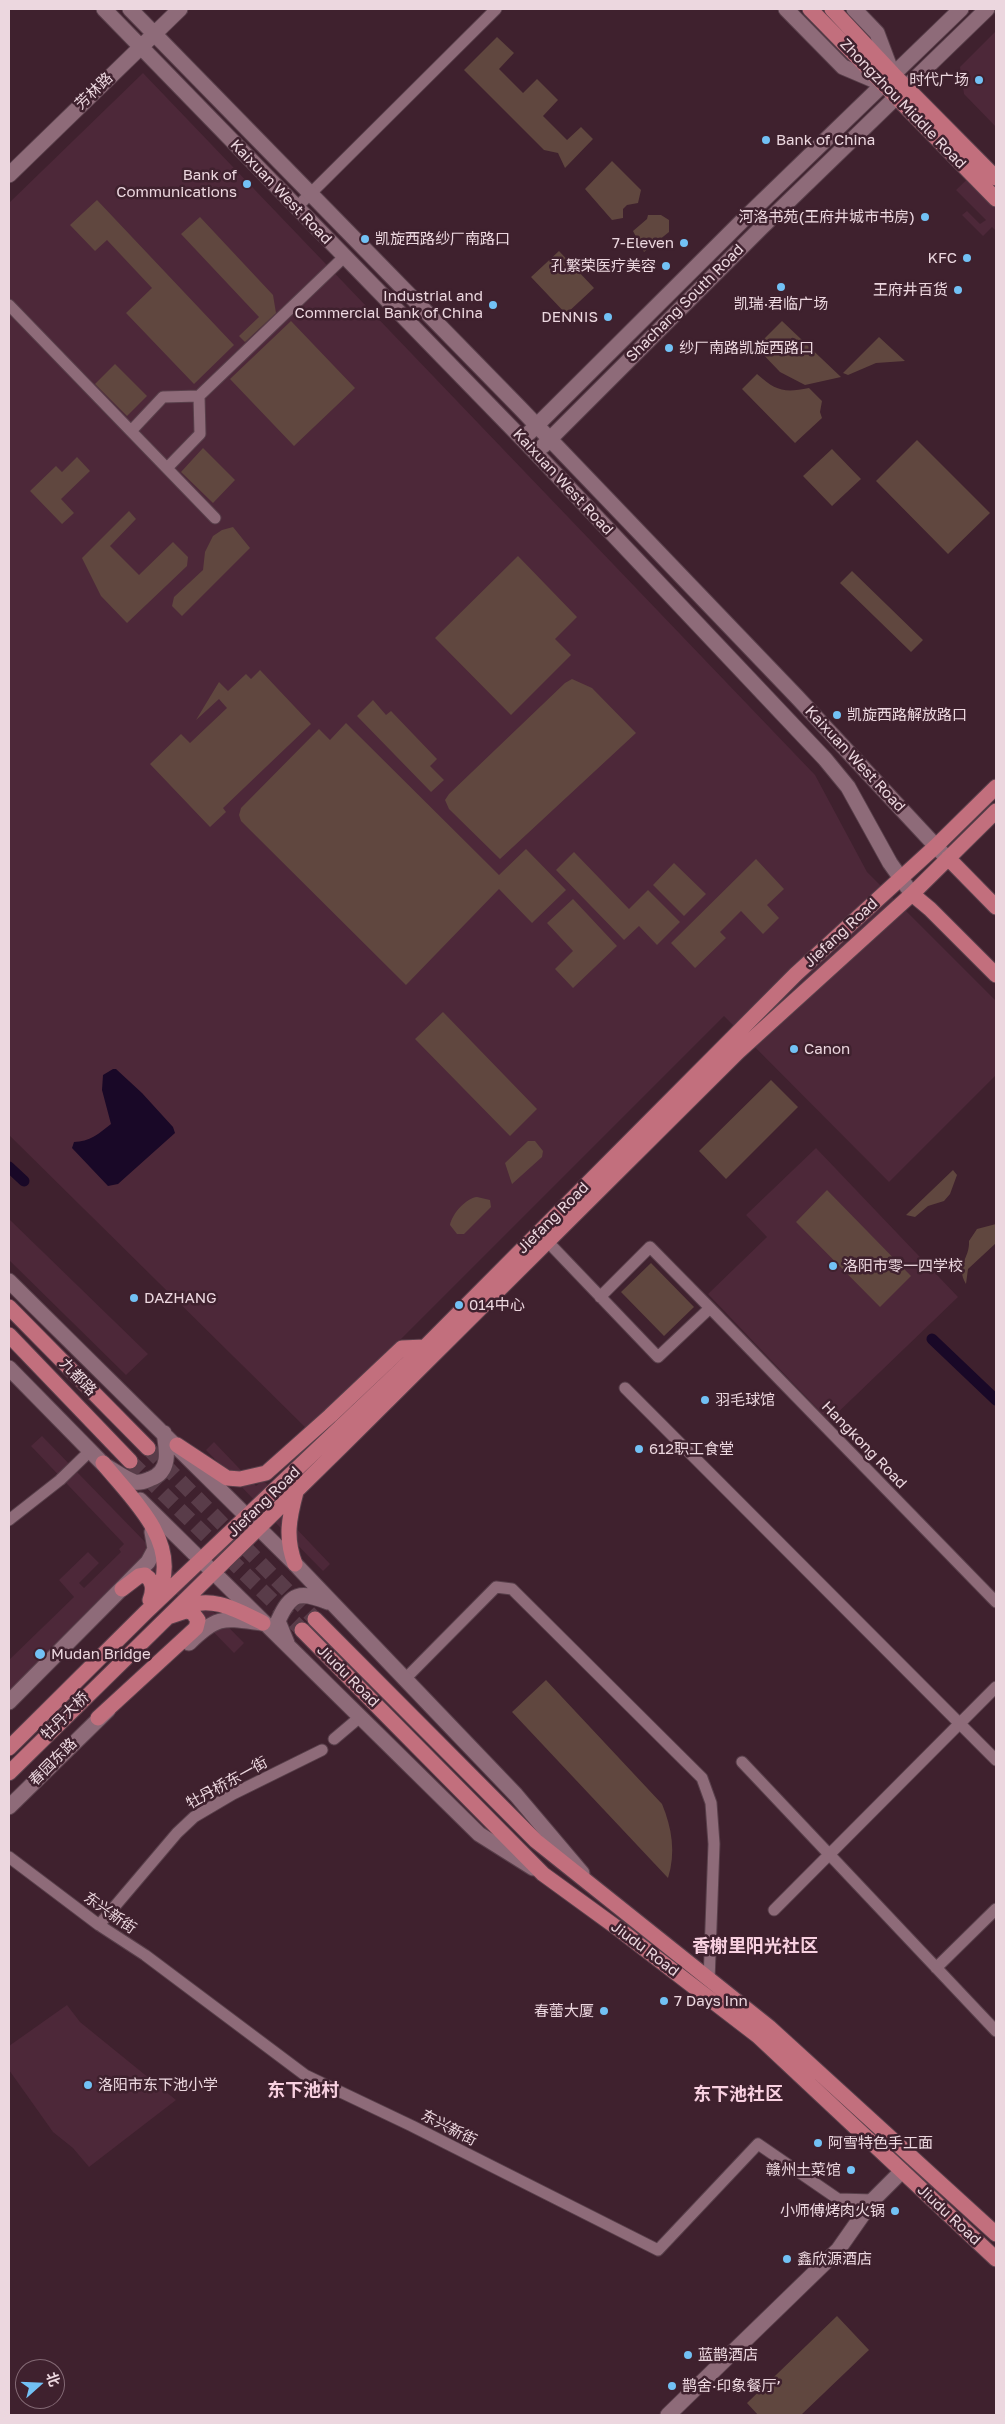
<!DOCTYPE html>
<meta charset="utf-8">
<style>
body{margin:0}
#map{position:relative;width:1005px;height:2424px;overflow:hidden;background:#3f212e;font-family:"Golos Text","Noto Sans SC",sans-serif}
canvas{display:block}
.frame{position:absolute;inset:0;border:10px solid #ecd7df;pointer-events:none}
.north{position:absolute;left:15px;top:2359px;width:50px;height:50px;box-sizing:border-box;background:#3f212e;border:1px solid #846a75;border-radius:50%;rotate:70deg;font-size:14px;font-weight:700;line-height:20px;text-align:center;color:#ecd7df}
.north::after{content:'';display:block;margin:auto;width:18px;height:22px;background:#72c1f5;clip-path:polygon(50% 0,100% 100%,50% 72%,0 100%)}
</style>
<div id="map">
<canvas width="1005" height="2424"></canvas>
<div class="frame"></div>
<div class="north">北</div>
</div>
<script>
const context = document.querySelector('canvas').getContext('2d');
context.lineJoin = 'round';
function fill(path, color) { context.fillStyle = color; context.fill(path, 'evenodd'); }
function stroke(path, color, width, dash) { context.strokeStyle = color; context.lineWidth = width; context.lineCap = dash ? 'butt' : 'round'; context.setLineDash(dash || []); context.stroke(path); }
function write(font, color, halo, rows, align = 'center') {
  context.font = font + ' "Golos Text","Noto Sans SC",sans-serif'; context.lineWidth = 5; context.setLineDash([]); context.textBaseline = 'middle'; context.strokeStyle = halo; context.fillStyle = color; for (const [text, x, y, turn = 0] of rows) {
    context.save(); context.translate(x, y); context.rotate((+turn || 0) * Math.PI / 180); context.textAlign = isNaN(turn) ? turn : align; if (halo) context.strokeText(text, 0, 0); context.fillText(text, 0, 0); context.restore();
  }
}
fill(new Path2D(`
 M996 31V127L964 94 960 67Z
 M143 73 815 775 867 872 996 1001V1075L889 1182 724 1016 309 1431 9 1135V203Z
 M986 161 996 171V231L992 227 983 236 962 215 967 211 980 224 986 220 956 190Z
 M816 1148 958 1297 829 1421 708 1294 767 1237 746 1215Z
 M9 1219 148 1354 126 1375 9 1260Z
 M42 1436 183 1581 261 1507 206 1450 214 1442 256 1486 263 1480 278 1496 272 1503 330 1564 323 1571 269 1516 192 1590 244 1643 234 1653 154 1571 147 1578 146 1577 9 1708V1660L74 1597 59 1580 88 1552 99 1563 79 1583 84 1588 121 1552 119 1549 124 1544 31 1446Z
 M67 2005 80 2022 176 2100 89 2167 73 2148 53 2132 9 2070V2046Z`), '#4d2839');
fill(new Path2D(`
 M497 37 514 53 499 69 523 93 537 79 558 100 543 116 567 140 581 127 593 139 565 168 558 153 544 150 464 70Z
 M612 161 641 190 638 203 627 205 623 209V218L612 220 585 189Z
 M97 200 234 345 194 384 126 313 152 288 107 240 95 251 70 225Z
 M648 215H661L669 220V232L644 252 633 231 647 219Z
 M200 217 273 295 276 313 245 342 239 336 259 317 181 234Z
 M559 251 594 288 566 314 531 277Z
 M291 321 355 388 294 446 230 379Z
 M782 321 841 377 805 385 780 372 756 347Z
 M879 337 905 361 876 363 848 375 843 373Z
 M115 364 147 396 127 416 95 384Z
 M757 374C776 391 784 393 809 388L822 401 820 412 822 418 795 443 742 389Z
 M917 440 990 513 948 554 876 481Z
 M203 448 235 480 213 503 181 472Z
 M832 449 861 479 832 506 803 476Z
 M77 457 90 471 61 499 74 513 62 524 30 491 56 466 62 472Z
 M129 511 136 519 110 546 139 575 173 542 188 557 187 566 127 623 101 596 82 558Z
 M233 527 250 548 182 616 172 606 174 597 203 570 205 552 213 536 222 530Z
 M518 556 577 617 555 639 571 655 511 715 435 638Z
 M852 571 923 640 911 652 840 583Z
 M260 670 311 724 223 808 226 812 210 827 150 764 181 734 190 743 227 708 219 699 196 720 219 682 228 691 246 674 251 679Z
 M572 679 592 688 636 733 500 859 449 809 445 800 449 794 565 683Z
 M373 700 386 715 391 711 437 759 430 766 444 780 431 792 357 716Z
 M346 723 499 875 526 849 566 890 532 923 499 889 406 985 241 821 239 815 241 808 319 729 330 740Z
 M574 852 629 909 648 890 680 922 657 945 639 926 624 940 556 870Z
 M756 859 784 889 767 905 779 918 763 934 741 911 720 932 726 938 695 968 671 943Z
 M674 863 706 894 684 916 653 885Z
 M573 899 617 946 573 988 555 969 573 951 547 923Z
 M443 1012 537 1109 510 1136 415 1039Z
 M771 1080 798 1107 726 1179 699 1151Z
 M528 1141H535L543 1151 542 1157 512 1184 505 1163Z
 M953 1170 957 1175 950 1194 944 1201 928 1206 915 1217 906 1215Z
 M827 1190 911 1276 880 1307 796 1222Z
 M477 1197 490 1200 491 1207 464 1234H457L450 1225C452 1214 466 1198 477 1197Z
 M996 1224V1243L968 1269 966 1284C955 1265 970 1259 969 1241L977 1229Z
 M651 1263 694 1307 664 1336 621 1292Z
 M546 1680 662 1804C672 1828 676 1853 668 1878L512 1712Z
 M837 2316 869 2350 801 2415H758L747 2403Z`), '#60473f');
fill(new Path2D(`
 M113 1069H116L142 1093 173 1127 175 1133 118 1184 108 1186 72 1148 74 1142C89 1142 100 1133 111 1124L102 1090 103 1075Z`), '#190827');
stroke(new Path2D(`
 M9 1167 24 1181
 M932 1339 996 1400`), '#190827', 11);
stroke(new Path2D(`
 M148 1448 315 1619
 M130 1461 302 1630`), '#593c49', 15, [15, 8]);
const street = new Path2D(`
 M296 208 496 9
 M9 305 215 518
 M131 431 163 397 199 396 344 257
 M167 468 200 434 199 396
 M548 1242 658 1357 710 1308 650 1247 600 1297
 M710 1308 996 1602
 M625 1388 996 1760
 M9 1520 60 1480 90 1451
 M404 1680 496 1587 512 1589 702 1778 711 1803 714 1844 709 1981
 M334 1739 360 1717
 M742 1762 996 2031
 M9 1857 99 1925 145 1955 305 2075 412 2126 658 2250 758 2144 838 2199 873 2200
 M774 1910 996 1687
 M99 1925 177 1833 194 1817 233 1794 322 1750
 M936 1968 996 1909`);
const secondary = new Path2D(`
 M104 9 536 453 825 759 848 787 890 863 912 894
 M130 9 520 408 797 697 945 856
 M786 9 843 67 883 84
 M854 9 877 33 892 73
 M9 175 180 9
 M529 433 748 215 961 9
 M543 446 761 228 987 9
 M9 1281 295 1564 516 1795 582 1873
 M9 1368 111 1472
 M108 1467C116 1472 126 1479 135 1482 141 1483 145 1481 150 1479 171 1472 167 1450 164 1433
 M140 1500 479 1834 533 1868
 M189 1643C218 1615 223 1618 262 1623
 M287 1643 278 1621C291 1592 300 1591 328 1602
 M9 1702 148 1562 155 1549 152 1532
 M9 1807 108 1710
 M668 2415 838 2250 873 2200 902 2171`);
const primary = new Path2D(`
 M810 9 996 199
 M832 9 893 74 996 178
 M948 858 996 907
 M912 894 930 909 996 975
 M9 1307 148 1448
 M9 1335 130 1461
 M177 1445 227 1478 240 1479 266 1473 330 1416 402 1348 425 1347
 M103 1463C129 1496 175 1536 162 1583 160 1588 156 1594 153 1600
 M295 1564C285 1538 289 1518 296 1492
 M122 1589 139 1576 145 1575C154 1581 154 1590 150 1600
 M179 1610C208 1593 236 1609 263 1623
 M315 1619 536 1841 769 2027 996 2234
 M302 1630 543 1874 620 1930 758 2036 996 2259
 M98 1718 196 1628 198 1620 192 1612 186 1611 168 1617
 M9 1748 146 1612 425 1347 796 974 936 846 996 787
 M9 1773 343 1445 738 1052 912 894 996 811`);
stroke(street, '#583f4a', 13);
stroke(secondary, '#583f4a', 17);
stroke(primary, '#583f4a', 17);
stroke(street, '#8e6b79', 11);
stroke(secondary, '#8e6b79', 15);
stroke(primary, '#c26f7d', 15);
for (const [x, y, r, color] of [
 [979,80,5,"#72c1f5"],
 [766,140,5,"#72c1f5"],
 [247,184,5,"#72c1f5"],
 [925,217,5,"#72c1f5"],
 [365,239,5,"#72c1f5"],
 [684,243,5,"#72c1f5"],
 [967,258,5,"#72c1f5"],
 [666,266,5,"#72c1f5"],
 [781,287,5,"#72c1f5"],
 [958,290,5,"#72c1f5"],
 [493,305,5,"#72c1f5"],
 [608,317,5,"#72c1f5"],
 [669,348,5,"#72c1f5"],
 [837,715,5,"#72c1f5"],
 [794,1049,5,"#72c1f5"],
 [833,1266,5,"#72c1f5"],
 [134,1298,5,"#72c1f5"],
 [459,1305,5,"#72c1f5"],
 [705,1400,5,"#72c1f5"],
 [639,1449,5,"#72c1f5"],
 [40,1654,6,"#72c1f5"],
 [664,2001,5,"#72c1f5"],
 [604,2011,5,"#72c1f5"],
 [88,2085,5,"#72c1f5"],
 [818,2143,5,"#72c1f5"],
 [851,2170,5,"#72c1f5"],
 [895,2211,5,"#72c1f5"],
 [787,2259,5,"#72c1f5"],
 [688,2355,5,"#72c1f5"],
 [672,2386,5,"#72c1f5"]
]) { const dot = new Path2D(); dot.arc(x, y, r, 0, 2 * Math.PI); context.fillStyle = color; context.fill(dot); stroke(dot, '#3f212e', 2); }
write('15px', '#ecd7df', '#3f212e', [
 ["时代广场",969,80,"right"],
 ["Bank of China",776,140],
 ["Bank of",237,175,"right"],
 ["Communications",237,192,"right"],
 ["河洛书苑(王府井城市书房)",915,217,"right"],
 ["凯旋西路纱厂南路口",375,239],
 ["7-Eleven",674,243,"right"],
 ["KFC",957,258,"right"],
 ["孔繁荣医疗美容",656,266,"right"],
 ["王府井百货",948,290,"right"],
 ["Industrial and",483,296,"right"],
 ["Commercial Bank of China",483,313,"right"],
 ["凯瑞·君临广场",781,304,"center"],
 ["DENNIS",598,317,"right"],
 ["纱厂南路凯旋西路口",679,348],
 ["凯旋西路解放路口",847,715],
 ["Canon",804,1049],
 ["洛阳市零一四学校",843,1266],
 ["DAZHANG",144,1298],
 ["014中心",469,1305],
 ["羽毛球馆",715,1400],
 ["612职工食堂",649,1449],
 ["Mudan Bridge",51,1654],
 ["7 Days Inn",674,2001],
 ["春蕾大厦",594,2011,"right"],
 ["洛阳市东下池小学",98,2085],
 ["阿雪特色手工面",828,2143],
 ["赣州土菜馆",841,2170,"right"],
 ["小师傅烤肉火锅",885,2211,"right"],
 ["鑫欣源酒店",797,2259],
 ["蓝鹊酒店",698,2355],
 ["鹊舍·印象餐厅’",682,2386]
], 'left');
write('15px', '#ecd7df', '#3f212e', [
 ["芳林路",94,91,-44],
 ["Zhongzhou Middle Road",903,104,46],
 ["Kaixuan West Road",281,192,46],
 ["Shachang South Road",685,303,-45],
 ["Kaixuan West Road",563,482,47],
 ["Kaixuan West Road",855,759,47],
 ["Jiefang Road",841,933,-43],
 ["Jiefang Road",553,1218,-45],
 ["九都路",78,1377,46],
 ["Hangkong Road",864,1445,46],
 ["Jiefang Road",264,1502,-44],
 ["Jiudu Road",348,1676,45],
 ["牡丹大桥",65,1716,-45],
 ["春园东路",53,1762,-45],
 ["牡丹桥东一街",227,1783,-29],
 ["东兴新街",110,1913,35],
 ["Jiudu Road",645,1949,37],
 ["东兴新街",449,2128,27],
 ["Jiudu Road",949,2215,43]
]);
write('bold 18px', '#f8d0e0', '#3f212e', [
 ["香榭里阳光社区",755,1946],
 ["东下池村",303,2090],
 ["东下池社区",738,2094]
]);
</script>
